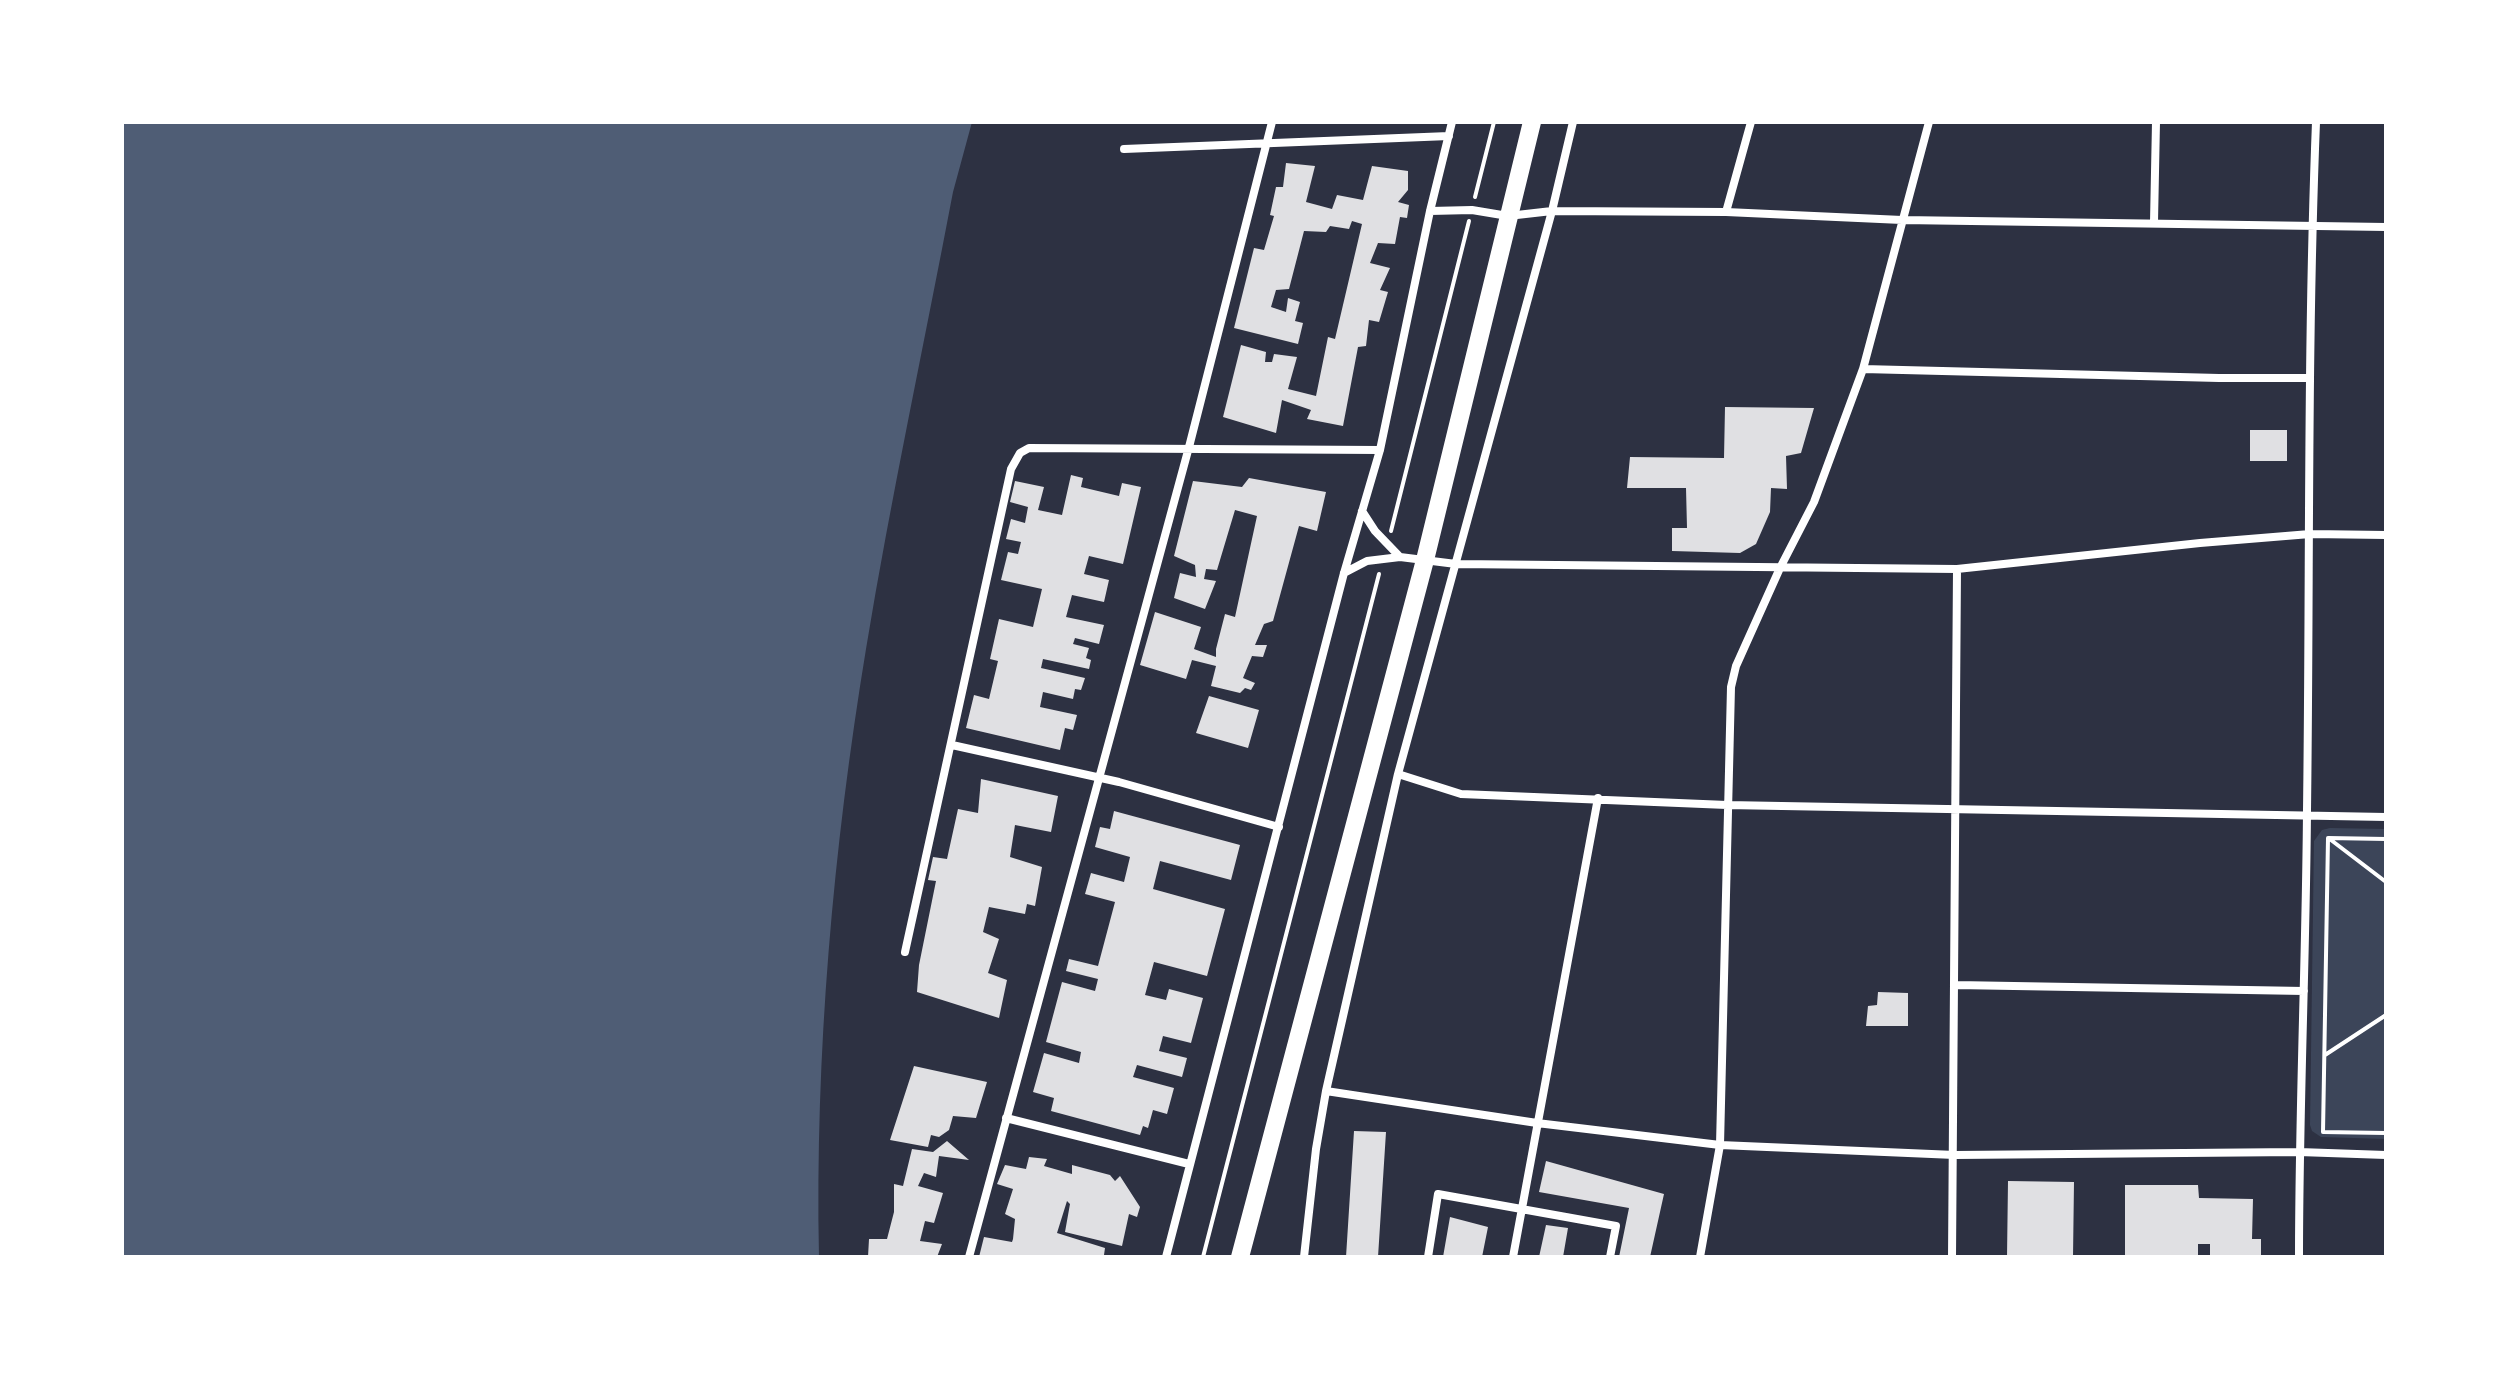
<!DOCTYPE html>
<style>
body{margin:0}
#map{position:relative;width:2508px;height:1379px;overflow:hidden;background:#2d3142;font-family:"Archivo Narrow",sans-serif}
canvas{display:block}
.frame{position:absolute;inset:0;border:124px solid #fff;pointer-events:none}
</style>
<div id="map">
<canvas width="2508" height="1379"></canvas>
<div class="frame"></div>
</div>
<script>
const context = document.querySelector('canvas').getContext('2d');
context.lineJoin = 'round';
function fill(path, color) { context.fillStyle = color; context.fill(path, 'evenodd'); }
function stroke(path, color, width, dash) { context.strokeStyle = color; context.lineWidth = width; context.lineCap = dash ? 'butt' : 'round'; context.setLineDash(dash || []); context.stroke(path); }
fill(new Path2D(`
 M2330 828 2386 829V1139L2321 1137 2312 1131 2310 1125 2314 841 2322 830Z`), '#3c4559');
fill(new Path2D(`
 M122 122H972L953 192C924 345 891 497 866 649 833 849 815 1054 819 1257H122Z`), '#4f5d75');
fill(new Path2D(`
 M1286 163 1315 166 1306 202 1332 209 1337 195 1363 200 1372 166 1408 171V190L1398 202 1409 205 1407 218 1400 217 1395 244 1378 243 1370 263 1390 268 1380 290 1388 292 1379 322 1369 320 1366 346 1358 347 1343 426 1307 419 1311 410 1282 400 1276 433 1223 417 1241 345 1266 352 1265 362H1272L1274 354 1297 357 1288 389 1316 396 1328 337 1335 339 1362 224 1352 221 1349 229 1330 226 1326 232 1304 231 1289 289 1276 290 1271 307 1286 312 1288 298 1300 302 1295 321 1303 323 1298 344 1234 328 1254 248 1264 250 1274 216 1270 215 1276 187H1283Z
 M1725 407 1814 408 1801 453 1786 456 1787 489 1771 488 1770 512 1756 544 1740 553 1672 551V528H1687L1686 488H1627L1630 457 1724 458Z
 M2250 430H2287V461H2250Z
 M1071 475 1083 478 1081 487 1119 496 1122 483 1141 487 1123 564 1089 556 1084 574 1109 580 1104 602 1072 595 1066 617 1104 625 1099 644 1075 638 1073 644 1089 648 1086 658 1091 660 1089 669 1043 659 1041 668 1085 678 1081 690 1075 689 1073 699 1043 692 1040 707 1077 715 1073 730 1065 728 1060 750 966 728 974 695 989 699 998 661 990 659 999 619 1033 627 1042 589 1001 580 1008 552 1018 554 1021 542 1006 539 1011 519 1025 523 1028 507 1010 502 1015 481 1044 487 1038 510 1062 515Z
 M1249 478 1326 492 1317 531 1299 526 1273 621 1264 624 1255 645H1267L1263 657 1252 656 1243 678 1255 683 1251 690 1245 688 1240 693 1211 686 1216 666 1192 660 1186 679 1140 665 1155 612 1201 627 1194 649 1216 657V649L1225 614 1235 617 1257 516 1235 510 1217 570 1206 569 1204 579 1216 581 1205 609 1174 598 1180 573 1196 577 1195 565 1174 556 1193 481 1242 487Z
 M1209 696 1259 710 1248 748 1196 733Z
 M981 779 1058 796 1051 832 1015 825 1010 857 1042 867 1035 906 1027 904 1025 914 989 907 983 932 999 939 988 973 1007 980 999 1018 917 992 919 965 936 881 928 880 933 857 947 859 958 809 978 813Z
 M1114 811 1240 845 1231 880 1160 861 1153 889 1225 909 1207 976 1154 962 1145 995 1166 1000 1169 989 1203 998 1191 1043 1163 1036 1159 1051 1187 1058 1182 1077 1137 1065 1133 1077 1174 1088 1167 1114 1153 1110 1148 1128 1143 1126 1140 1135 1051 1111 1054 1098 1033 1092 1044 1053 1079 1063 1081 1052 1046 1042 1062 982 1095 991 1098 979 1066 971 1069 959 1098 966 1115 902 1085 894 1091 873 1124 882 1130 857 1095 847 1100 827 1110 829Z
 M1878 992 1908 993V1026H1866L1868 1006 1877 1005Z
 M914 1066 987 1082 976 1118 953 1116 949 1130 939 1137 931 1135 928 1147 890 1140Z
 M1354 1131 1386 1132 1378 1257H1346Z
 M947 1141 969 1160 939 1156 936 1177 924 1173 918 1186 943 1193 934 1223 925 1221 920 1241 942 1244 937 1257H868L869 1239H887L894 1212V1184L903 1186 912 1149 933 1152Z
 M1029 1157 1047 1159 1044 1166 1072 1174V1165L1110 1175 1115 1181 1120 1176 1140 1207 1137 1217 1129 1214 1122 1246 1065 1232 1070 1204 1067 1201 1057 1233 1105 1248 1104 1255 1109 1257H979L984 1237 1012 1242 1013 1239 1015 1219 1005 1214 1013 1189 997 1184 1005 1165 1026 1169Z
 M1546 1161 1664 1194 1650 1257H1619L1629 1208 1539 1192Z
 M2008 1181 2074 1182 2073 1257H2007Z
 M2125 1185H2198L2199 1198 2253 1199 2252 1239H2261V1257H2210V1244H2198V1257H2125Z
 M1450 1217 1488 1227 1482 1257H1443Z
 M1546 1225 1568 1228 1563 1257H1539Z`), '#e0e0e3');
stroke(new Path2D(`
 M1475 197 1494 122
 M1391 531 1469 221
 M2386 839 2328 838 2323 1132 2386 1133
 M2331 840 2386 882
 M2325 1055 2386 1015
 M1203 1257 1379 574`), '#fff', 4);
stroke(new Path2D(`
 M1124 149 1449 136
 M1430 211 1472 210 1508 216 1552 211 1726 212 1902 220 2386 227
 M1726 212 1751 122
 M2154 222 2156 122
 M1863 369 2219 378H2309
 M1362 511 1375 531 1400 557 1456 564 1957 569 2200 543 2310 534 2386 535
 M1344 573 1367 561 1400 557
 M952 745 1119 782 1279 827
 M1398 774 1461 794 1727 805 2386 817
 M905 952 1011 469 1020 453 1029 448 1380 450
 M1956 985 2304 991
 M1326 1091 1537 1123 1720 1145 1955 1155 2299 1152 2386 1155
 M1006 1118 1189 1164
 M969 1257 1189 447 1272 122
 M1166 1257 1344 573 1380 450 1430 211 1452 122
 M1304 1257 1316 1149 1326 1091 1398 774 1552 211 1573 122
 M1428 1257 1438 1194 1616 1226 1610 1257
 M1513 1257 1598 798
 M1700 1257 1720 1145 1731 687 1736 666 1780 568 1814 502 1863 369 1929 122
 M1952 1257 1957 569
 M2299 1257C2299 1108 2306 959 2307 810 2310 581 2307 351 2316 122`), '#fff', 8);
stroke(new Path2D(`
 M1240 1257 1425 560 1532 122`), '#fff', 18);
</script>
